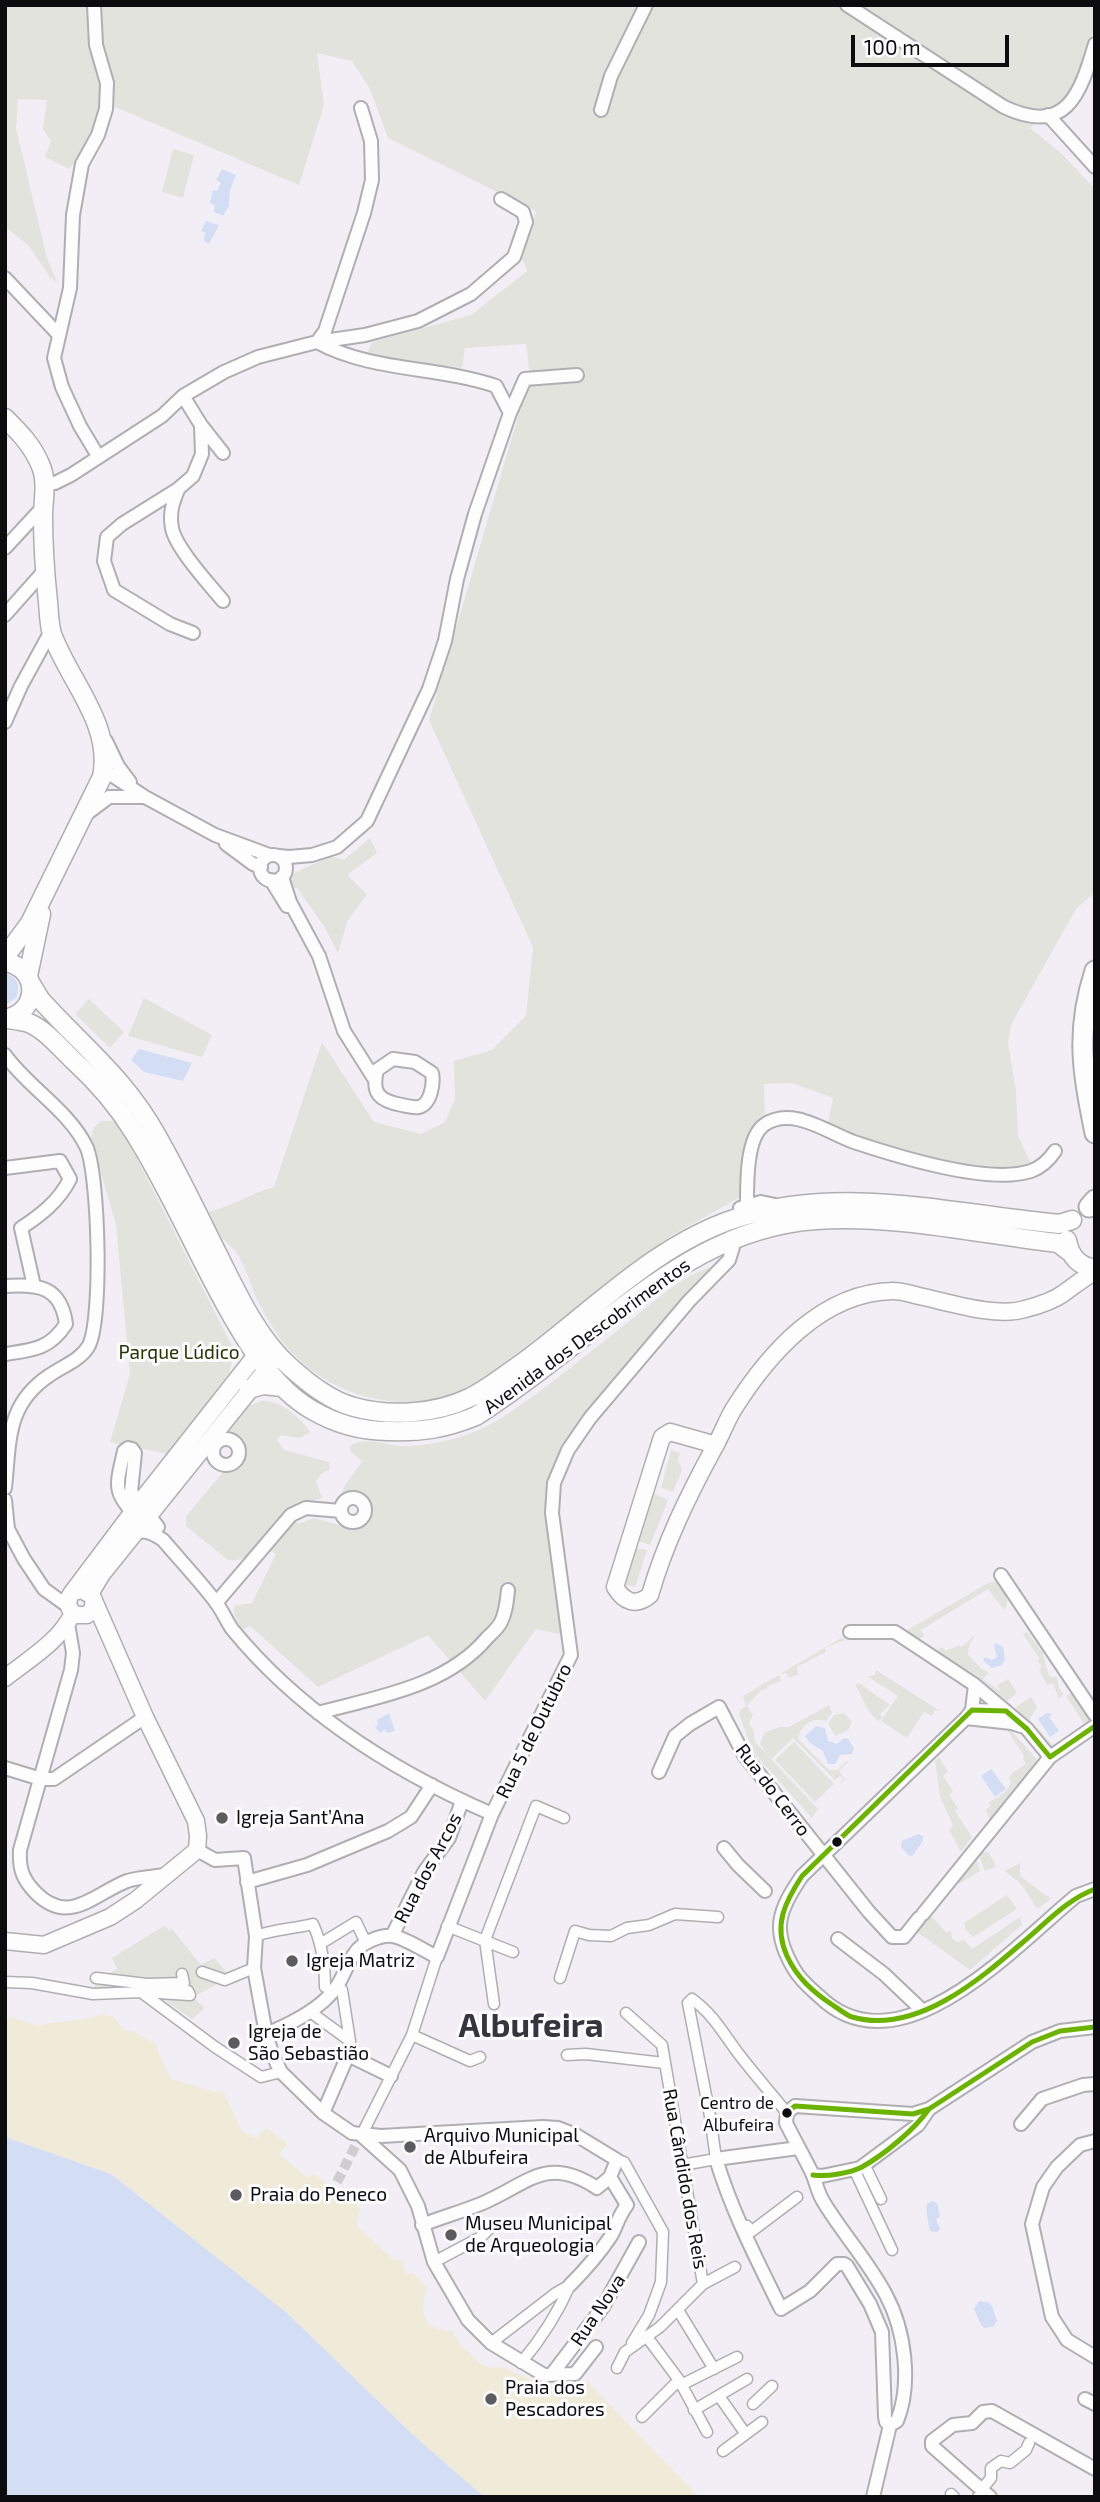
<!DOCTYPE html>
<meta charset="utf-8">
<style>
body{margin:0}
#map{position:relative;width:1100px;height:2502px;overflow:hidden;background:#f1eff5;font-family:"Exo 2",sans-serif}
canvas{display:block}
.frame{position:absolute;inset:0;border:7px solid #0c0b0e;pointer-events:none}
.scale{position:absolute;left:851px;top:35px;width:158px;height:32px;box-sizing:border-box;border:4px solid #0c0b0e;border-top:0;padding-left:9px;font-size:21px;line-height:24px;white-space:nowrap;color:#0c0b0e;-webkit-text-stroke:5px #fcfcfe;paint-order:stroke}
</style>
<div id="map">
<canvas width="1100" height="2502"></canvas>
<div class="frame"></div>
<div class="scale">100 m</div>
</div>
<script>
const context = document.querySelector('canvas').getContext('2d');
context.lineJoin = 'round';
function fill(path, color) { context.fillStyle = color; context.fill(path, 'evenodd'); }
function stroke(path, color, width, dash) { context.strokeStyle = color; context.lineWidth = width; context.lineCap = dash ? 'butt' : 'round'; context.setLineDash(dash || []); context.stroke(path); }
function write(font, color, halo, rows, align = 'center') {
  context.font = font + ' "Exo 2",sans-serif'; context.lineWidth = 6; context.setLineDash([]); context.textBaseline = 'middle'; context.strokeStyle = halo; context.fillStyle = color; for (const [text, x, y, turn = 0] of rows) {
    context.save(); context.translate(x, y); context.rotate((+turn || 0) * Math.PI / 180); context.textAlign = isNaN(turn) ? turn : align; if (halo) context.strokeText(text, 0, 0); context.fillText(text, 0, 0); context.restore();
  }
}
fill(new Path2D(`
 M5 5H1095V25L1074 92 1030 128 1062 154 1095 189V892L1076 909 1011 1025 1008 1043 1016 1090 1018 1136 1031 1163 1028 1172 954 1169 827 1129 833 1098 792 1083 764 1084 765 1116C745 1139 736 1166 742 1196L671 1236 489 1374C475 1382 461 1392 446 1396 381 1416 308 1385 273 1328 267 1318 260 1306 255 1295 249 1281 245 1264 235 1251 232 1247 227 1244 224 1240 217 1233 213 1221 209 1212 232 1206 252 1193 274 1187L322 1042 374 1122 421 1134 445 1122 455 1099 454 1061 492 1050 526 1016 533 947 429 720 530 376 526 344 465 348 462 368 367 355 372 342 471 315 527 271 520 254 536 211 388 138 370 89 352 61 317 53 324 105 299 185 101 101C92 126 89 151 69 169L45 157 51 141 43 129 47 100 18 99 16 128 47 258 57 282 50 277 28 245 5 227Z
 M173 149 194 155 183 198 162 192Z
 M370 838 377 853 347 875 367 894 347 922 338 953 324 926 297 888H289L290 875 331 856 344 860Z
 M144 998 212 1035 202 1057 128 1036Z
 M89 999 124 1032 110 1048 75 1014Z
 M101 1121H112L120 1125 235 1352 229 1373 168 1454 110 1442 130 1374 116 1225 91 1138 94 1127Z
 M720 1266 579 1422 552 1475 564 1635 536 1629 485 1701 428 1635 318 1687 250 1626 242 1630 234 1614V1606L252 1603 276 1554 269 1549 293 1517 298 1524 314 1518 339 1525 342 1521 359 1525 366 1519 369 1509C364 1498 353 1491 341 1496 345 1481 355 1474 362 1461L351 1452 350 1446C366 1435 388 1447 407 1446 438 1445 471 1436 498 1420 543 1392 584 1356 626 1324 651 1305 688 1268 720 1266Z
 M261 1401C279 1399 300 1417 310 1432L300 1438 281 1435 277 1440 284 1450 329 1462 330 1469 321 1474 316 1481 322 1498C311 1501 300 1502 290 1508 267 1521 259 1565 228 1560L186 1526V1516L224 1471 234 1468 243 1459 240 1443 223 1434 245 1408Z
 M671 1450 680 1453 678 1459 682 1470 673 1492 661 1488Z
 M651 1492 668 1500 650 1545 636 1540Z
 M634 1548 647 1550 635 1587 624 1585Z
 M995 1582C1004 1589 1012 1600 1004 1610L988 1589 921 1630 924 1636 916 1641 904 1632 988 1583Z
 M1027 1632 1043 1653 1048 1673 1051 1677H1057L1059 1688 1063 1694 1059 1699 1053 1683 1047 1685 1039 1670 1042 1667 1038 1661 1039 1658 1023 1634Z
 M975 1635 969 1646 968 1654 980 1668 989 1673 983 1679 1000 1691 998 1685 1008 1679 1017 1693 1007 1701 976 1675 936 1652 942 1647 946 1651 959 1645 961 1647Z
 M843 1637 845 1640 825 1648 826 1652 797 1667 798 1674 789 1678 786 1673 779 1675 781 1681 767 1686V1689L761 1690 747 1706 753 1715 749 1723 754 1732 755 1742 768 1755 760 1744 765 1732 780 1727H789L829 1705 832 1713 826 1721C813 1717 800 1725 798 1739L829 1770H838L845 1762 849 1761 839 1771 845 1779 839 1785 843 1778 840 1776 835 1780 793 1738 771 1759 818 1809 812 1818 754 1753 739 1715 741 1709 746 1706 743 1696Z
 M876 1670 940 1711 935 1710 932 1716 924 1712 907 1738 881 1721 898 1696 867 1676 875 1675Z
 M859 1683 890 1705 880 1714 882 1717 879 1721C868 1715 863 1697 855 1685Z
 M1072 1693 1091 1721 1088 1730 1066 1696Z
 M1031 1697 1037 1707 1029 1720 1057 1749V1751L1015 1708Z
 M844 1713 852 1722 848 1730 835 1736 828 1723 834 1715Z
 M1009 1728 1040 1763 990 1820 986 1810 990 1806 989 1802C999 1797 1007 1793 1011 1782L1009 1778 1012 1773 1026 1764 1023 1759 1024 1756 1007 1730Z
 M794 1742 834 1784 815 1802 775 1760Z
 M939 1757 948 1772 943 1776 953 1791 949 1795 958 1808 955 1811 972 1837 961 1852 949 1830 953 1826 940 1796 935 1761Z
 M988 1852 996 1865 994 1868 985 1871 980 1858 981 1853Z
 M975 1856 980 1871 959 1884 957 1875Z
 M1020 1863V1876L1051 1899 1037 1909 1022 1885 1005 1871Z
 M1007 1895 1017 1909 973 1937 966 1930 964 1923Z
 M925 1916 933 1918 946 1932 951 1931 952 1938 957 1942 964 1940 972 1949 1020 1917 1022 1925 970 1970 913 1929Z
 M164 1926 169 1930 172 1929 201 1965 214 1958 231 1977 193 1997 205 2008 192 2019 143 1986 94 1989 96 1980 117 1969 112 1958Z`), '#e1e3dc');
fill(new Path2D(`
 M102 2014 114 2017 123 2030C140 2030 142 2039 156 2043L158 2052 171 2079 215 2092 223 2091 242 2131 257 2139 259 2134 267 2128 288 2144 279 2154 308 2178 313 2175H317L337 2197 348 2198 360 2208 357 2226 394 2260 400 2259 404 2263V2270L408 2274 413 2273 427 2287C420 2312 421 2330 452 2331L461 2345 480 2363 489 2368 502 2367 536 2382 566 2392 587 2381 699 2497H484L411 2433 287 2313 111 2174 5 2137V2019L12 2017 38 2026C59 2019 81 2023 102 2014Z`), '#f0ead8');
fill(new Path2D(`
 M222 169 236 175 230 190 229 206 223 216 214 212 215 205 210 203 213 190 217 191 221 183 216 180Z
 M206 221 219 225 209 244 204 241 205 232 201 231Z
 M5 973C17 977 21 986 16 998L5 1005Z
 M139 1049 192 1063 183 1081 144 1072 131 1060Z
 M996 1643 1003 1647 1005 1659 1002 1665 992 1668 983 1661 985 1657 992 1660 997 1657 994 1646Z
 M389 1713 395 1731 387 1733 384 1729 381 1733 375 1728 378 1724 377 1720Z
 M1047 1713 1052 1714 1049 1717 1059 1731 1050 1737 1038 1719Z
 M816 1726 825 1728 828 1741 837 1744 844 1738 848 1739 854 1748 852 1754 840 1755 835 1764H828L823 1751 810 1743 805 1736Z
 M991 1769 1006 1789 995 1797 981 1776Z
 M918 1834 923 1836V1841L913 1855 909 1856 901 1847 902 1841Z
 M5 2137 111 2174 287 2313 411 2433 484 2497H5Z
 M932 2201 937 2203 940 2217 936 2219 940 2229 937 2232 930 2231C929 2226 925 2207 927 2204Z
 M979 2301 988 2302 992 2306 997 2321 994 2326 985 2328 981 2325 974 2309Z`), '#d3def4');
stroke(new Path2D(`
 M337 2182 363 2131`), '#cfcdd2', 10, [10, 5]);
const pedestrian = new Path2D(`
 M447 1926 513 1952
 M256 1936C275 1929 293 1929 313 1924 322 1944 325 1965 325 1987
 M320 1944 356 1922 366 1943
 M202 1972 225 1980 254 1968
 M96 1978 147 1984
 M560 1978 575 1931 589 1935 611 1936 627 1928 649 1925 675 1914 718 1917
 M5 1982 32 1983 93 1994 141 1992 215 2047 261 2077 281 2072
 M338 1986 342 1990 350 2041 348 2055
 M143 1992 190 1995 188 1991 153 1988 147 1984 184 1983 182 1974
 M494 2004 485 1940 536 1806 564 1818
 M309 2011 350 2041
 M412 2035 470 2061 480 2057
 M567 2055 586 2054 664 2063
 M365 2128 412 2035 437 1957
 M617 2160 624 2162 663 2232 661 2282 649 2315 632 2343
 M864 2164 881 2199
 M682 2165 716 2159 710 2116 688 2003 692 1999C713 2014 723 2033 738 2053 754 2074 771 2093 787 2113
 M854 2169 892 2250
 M742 2229 747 2226 752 2231 797 2197
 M434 2262 481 2237 491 2227
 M703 2284 735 2267
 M678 2310 714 2369
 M647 2337 679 2380 707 2432
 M491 2343 556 2293 570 2285
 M521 2363C542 2338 557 2315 570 2285
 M617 2368 625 2352 660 2327 703 2284 662 2045 626 2013
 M681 2385 737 2357
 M719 2396 745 2433
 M753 2404 772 2386
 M694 2410 747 2379
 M642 2417 679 2380
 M723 2451 762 2422
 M981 2490 991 2478V2468L1001 2461 1010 2463 1026 2450 1029 2443
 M951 2494 954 2497
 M978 2497 980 2496`);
const minor = new Path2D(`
 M94 5 96 45 107 83 106 109 98 135 82 164 73 215 70 288 54 358 62 387 80 426 98 456
 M847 5 1004 107C1066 136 1080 95 1095 44
 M601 110 611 76 646 5
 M1048 115 1095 167
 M5 278 58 334
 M317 342 365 335 418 321 471 294 514 257 526 222 523 212 501 199
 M317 342 325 331 364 213 372 180 371 141 361 108
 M183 396 201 425 202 454 193 476 178 489 122 524 107 537 104 561 114 590 170 624 193 633
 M510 413 525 379 577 375
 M201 425 223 453
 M45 483H55L71 475 162 416 183 396 224 372 258 357 317 342C372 372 437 366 496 386L510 413 475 514 457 579 445 641 429 689 367 821 337 847 312 855 289 857 279 856
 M178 490C173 502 169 513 172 528 175 547 209 584 223 601
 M5 548 43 507
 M5 615 44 571
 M5 722 21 686 51 631
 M106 741 118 766 130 782
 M102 777 110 774 145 797 215 835 269 855
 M89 812 109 797H145
 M226 844 253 864 261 867
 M260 868a13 13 0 1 1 26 0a13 13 0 1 1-26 0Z
 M282 877 290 902 319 956 344 1031 375 1080
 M271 880 287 906
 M5 1055C29 1088 68 1110 86 1146 99 1172 103 1324 88 1347 80 1360 63 1366 50 1375 6 1404 10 1441 5 1488
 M393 1059 415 1062 432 1073C434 1083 431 1104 419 1107 413 1108 407 1106 402 1105 380 1101 371 1094 377 1070Z
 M5 1168 60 1161 70 1179C59 1201 41 1215 21 1228L34 1286
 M747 1206C747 1184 746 1138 764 1125 792 1105 828 1133 854 1142 896 1156 989 1185 1031 1171 1042 1167 1049 1160 1055 1151
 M740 1208 761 1202 780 1206
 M5 1286C38 1284 61 1286 66 1324 50 1349 33 1350 5 1354
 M213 1452a13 13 0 1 1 26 0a13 13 0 1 1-26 0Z
 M341 1510a12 12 0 1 1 24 0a12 12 0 1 1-24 0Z
 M5 1500 8 1529 24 1559 44 1589 69 1607
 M137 1517C111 1491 117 1484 124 1451L128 1448 132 1449 135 1453 131 1492 158 1527
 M136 1532C147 1530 154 1534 163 1540 180 1560 199 1580 215 1601 222 1610 226 1620 232 1629 300 1712 395 1772 492 1814
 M1001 1575 1095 1715
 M216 1603 291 1515 306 1508 341 1511
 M68 1624 73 1653 71 1670 20 1850C19 1868 22 1879 36 1893 69 1926 94 1894 127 1881 139 1877 153 1877 165 1875
 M850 1632H895L975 1685 1027 1729 1050 1757
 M975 1685 972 1710 966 1718 802 1876C778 1911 771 1930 794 1969 800 1980 810 1988 819 1996 899 2075 1015 1946 1076 1896L1095 1889
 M972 1710 1006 1711
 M318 1713C376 1697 446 1687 487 1638 492 1633 498 1628 501 1622 506 1612 507 1601 508 1590
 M966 1718 1012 1723 1021 1726
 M5 1768 41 1779H54L145 1717
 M659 1772 675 1736 690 1724 719 1707 744 1755 869 1912 892 1937H904L919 1918
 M724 1848 738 1865 765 1891
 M197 1850 215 1860 244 1858 256 1936 254 1968 266 2034 273 2056 281 2072 323 2113 352 2133 381 2136 543 2127 558 2128 576 2135 617 2160 610 2177 597 2188C547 2155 529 2183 483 2203 464 2211 442 2217 422 2225
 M247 1882 307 1865 388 1831 411 1817 432 1785
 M923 1914 1050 1757 1095 1726
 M392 1936 424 1872 449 1838 462 1801
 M838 1939 884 1974 923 2011
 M266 2034C290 2024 322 2009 337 1986 344 1976 347 1963 355 1953 361 1943 381 1934 393 1936 405 1938 425 1951 437 1957L492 1814 571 1655 552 1513 554 1483 568 1450 590 1418 689 1301 729 1260 733 1247
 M323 2113 348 2055 391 2076
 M1021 2124 1042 2099 1083 2085 1095 2084
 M361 2135 400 2170 418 2206 434 2262 468 2320 491 2343 544 2375 575 2374 596 2347
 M1095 2141 1080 2145 1057 2167 1043 2187 1032 2224 1052 2317 1067 2340 1095 2357
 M798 2148 716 2159C732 2212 757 2260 781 2309L810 2291 837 2264H844L847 2266 870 2304 882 2332 885 2417 886 2422 890 2425
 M813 2175 822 2176 860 2168 918 2125 929 2109
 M570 2285C586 2269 599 2254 611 2236 617 2225 619 2215 627 2205L610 2177
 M552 2374 603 2307 639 2242
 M1085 2399 1095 2404
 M890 2425 897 2421C912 2384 905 2330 886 2295 869 2262 842 2233 823 2201 817 2191 816 2181 811 2171 803 2155 794 2139 786 2123L787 2113 795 2106 913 2114 929 2109 1032 2042 1060 2031 1095 2027
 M873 2497 890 2425
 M990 2497 932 2446V2441L953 2425 972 2423 983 2412 992 2411 1095 2469`);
const tertiary = new Path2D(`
 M716 1445 670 1432 662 1437 615 1587C624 1602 636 1607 650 1595 665 1543 688 1496 714 1448 721 1436 726 1422 733 1410 768 1354 822 1292 893 1291 902 1291 911 1294 919 1296 948 1302 996 1318 1025 1309 1037 1306 1053 1301 1064 1293 1074 1286 1083 1278 1095 1272
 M90 1594 102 1574 274 1360
 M94 1600 92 1610 87 1615H76C68 1610 66 1602 71 1594L141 1501 264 1345
 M5 1678C29 1659 60 1641 73 1613
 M5 1941 44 1945 110 1917 136 1900 197 1850 198 1836 196 1821 145 1717 92 1596 82 1590 74 1592`);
const secondary = new Path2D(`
 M5 418C20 433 32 445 40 464 48 481 43 500 43 517 43 546 45 574 48 602 49 612 49 624 52 634 69 681 113 724 102 777L30 923 5 957
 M5 962C40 968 40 1012 5 1019
 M28 976 41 914
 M31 984 40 999C83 1047 125 1078 157 1136 181 1178 201 1221 222 1263 240 1299 259 1339 289 1366 307 1382 330 1401 354 1407 390 1417 436 1414 469 1398 486 1390 502 1377 518 1366 588 1316 653 1245 737 1218 842 1184 953 1214 1059 1224L1072 1220
 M8 1019C15 1020 23 1021 29 1023 46 1030 61 1049 74 1061 97 1082 119 1108 135 1134 170 1190 196 1252 228 1309 249 1346 274 1388 312 1410 336 1424 361 1431 388 1431 422 1432 444 1429 476 1416 520 1387 562 1354 604 1321 669 1271 731 1226 816 1220 892 1214 981 1234 1058 1243L1070 1252
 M1067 1240C1070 1257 1079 1266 1095 1269
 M249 1389 263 1385 283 1387`);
const primary = new Path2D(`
 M1095 971C1075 1032 1083 1073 1095 1133
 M1089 1207 1095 1200`);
stroke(pedestrian, '#afaeb2', 13);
stroke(minor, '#afaeb2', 16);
stroke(tertiary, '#afaeb2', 19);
stroke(secondary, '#afaeb2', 21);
stroke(primary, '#afaeb2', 23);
stroke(pedestrian, '#fdfdfe', 10);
stroke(minor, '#fdfdfe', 12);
stroke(tertiary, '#fdfdfe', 16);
stroke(secondary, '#fdfdfe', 18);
stroke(primary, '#fdfdfe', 19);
stroke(new Path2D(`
 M1095 1726 1050 1757 1027 1729 1006 1711 972 1710 802 1876C785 1902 773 1925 787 1956 797 1978 813 1992 834 2006 839 2009 846 2015 852 2017 915 2035 978 1981 1022 1943 1046 1923 1066 1900 1095 1889
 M787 2113 795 2106 913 2114 929 2109 1032 2042 1060 2031 1095 2027
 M813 2175C827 2177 850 2173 862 2167 885 2154 914 2130 929 2109`), '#6bb201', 5);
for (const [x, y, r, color] of [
 [222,1818,7,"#5c5b5f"],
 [837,1842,6,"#0c0b0e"],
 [292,1961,7,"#5c5b5f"],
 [234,2043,7,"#5c5b5f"],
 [787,2113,6,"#0c0b0e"],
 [410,2147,7,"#5c5b5f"],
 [236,2195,7,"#5c5b5f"],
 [451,2235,7,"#5c5b5f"],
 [491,2399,7,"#5c5b5f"]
]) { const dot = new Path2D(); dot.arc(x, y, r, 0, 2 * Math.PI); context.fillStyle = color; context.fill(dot); stroke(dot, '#fcfcfe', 2.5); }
write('17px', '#0c0b0e', '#fcfcfe', [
 ["Centro de",774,2103],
 ["Albufeira",774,2125]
], 'right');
write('19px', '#0c0b0e', '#fcfcfe', [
 ["Avenida dos Descobrimentos",587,1336,-36],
 ["Rua 5 de Outubro",534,1731,-64],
 ["Rua do Cerro",773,1790,53],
 ["Rua dos Arcos",428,1868,-62],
 ["Rua Cândido dos Reis",685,2179,80],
 ["Rua Nova",598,2310,-56]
]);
write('19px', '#2a3400', '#fcfcfe', [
 ["Parque Lúdico",179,1353]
]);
write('19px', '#0c0b0e', '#fcfcfe', [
 ["Igreja Sant’Ana",236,1818],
 ["Igreja Matriz",306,1961],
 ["Igreja de",248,2032],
 ["São Sebastião",248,2054],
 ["Arquivo Municipal",424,2136],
 ["de Albufeira",424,2158],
 ["Praia do Peneco",250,2195],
 ["Museu Municipal",465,2224],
 ["de Arqueologia",465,2246],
 ["Praia dos",505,2388],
 ["Pescadores",505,2410]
], 'left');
write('bold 33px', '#36343c', '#fcfcfe', [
 ["Albufeira",531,2026]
]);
</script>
